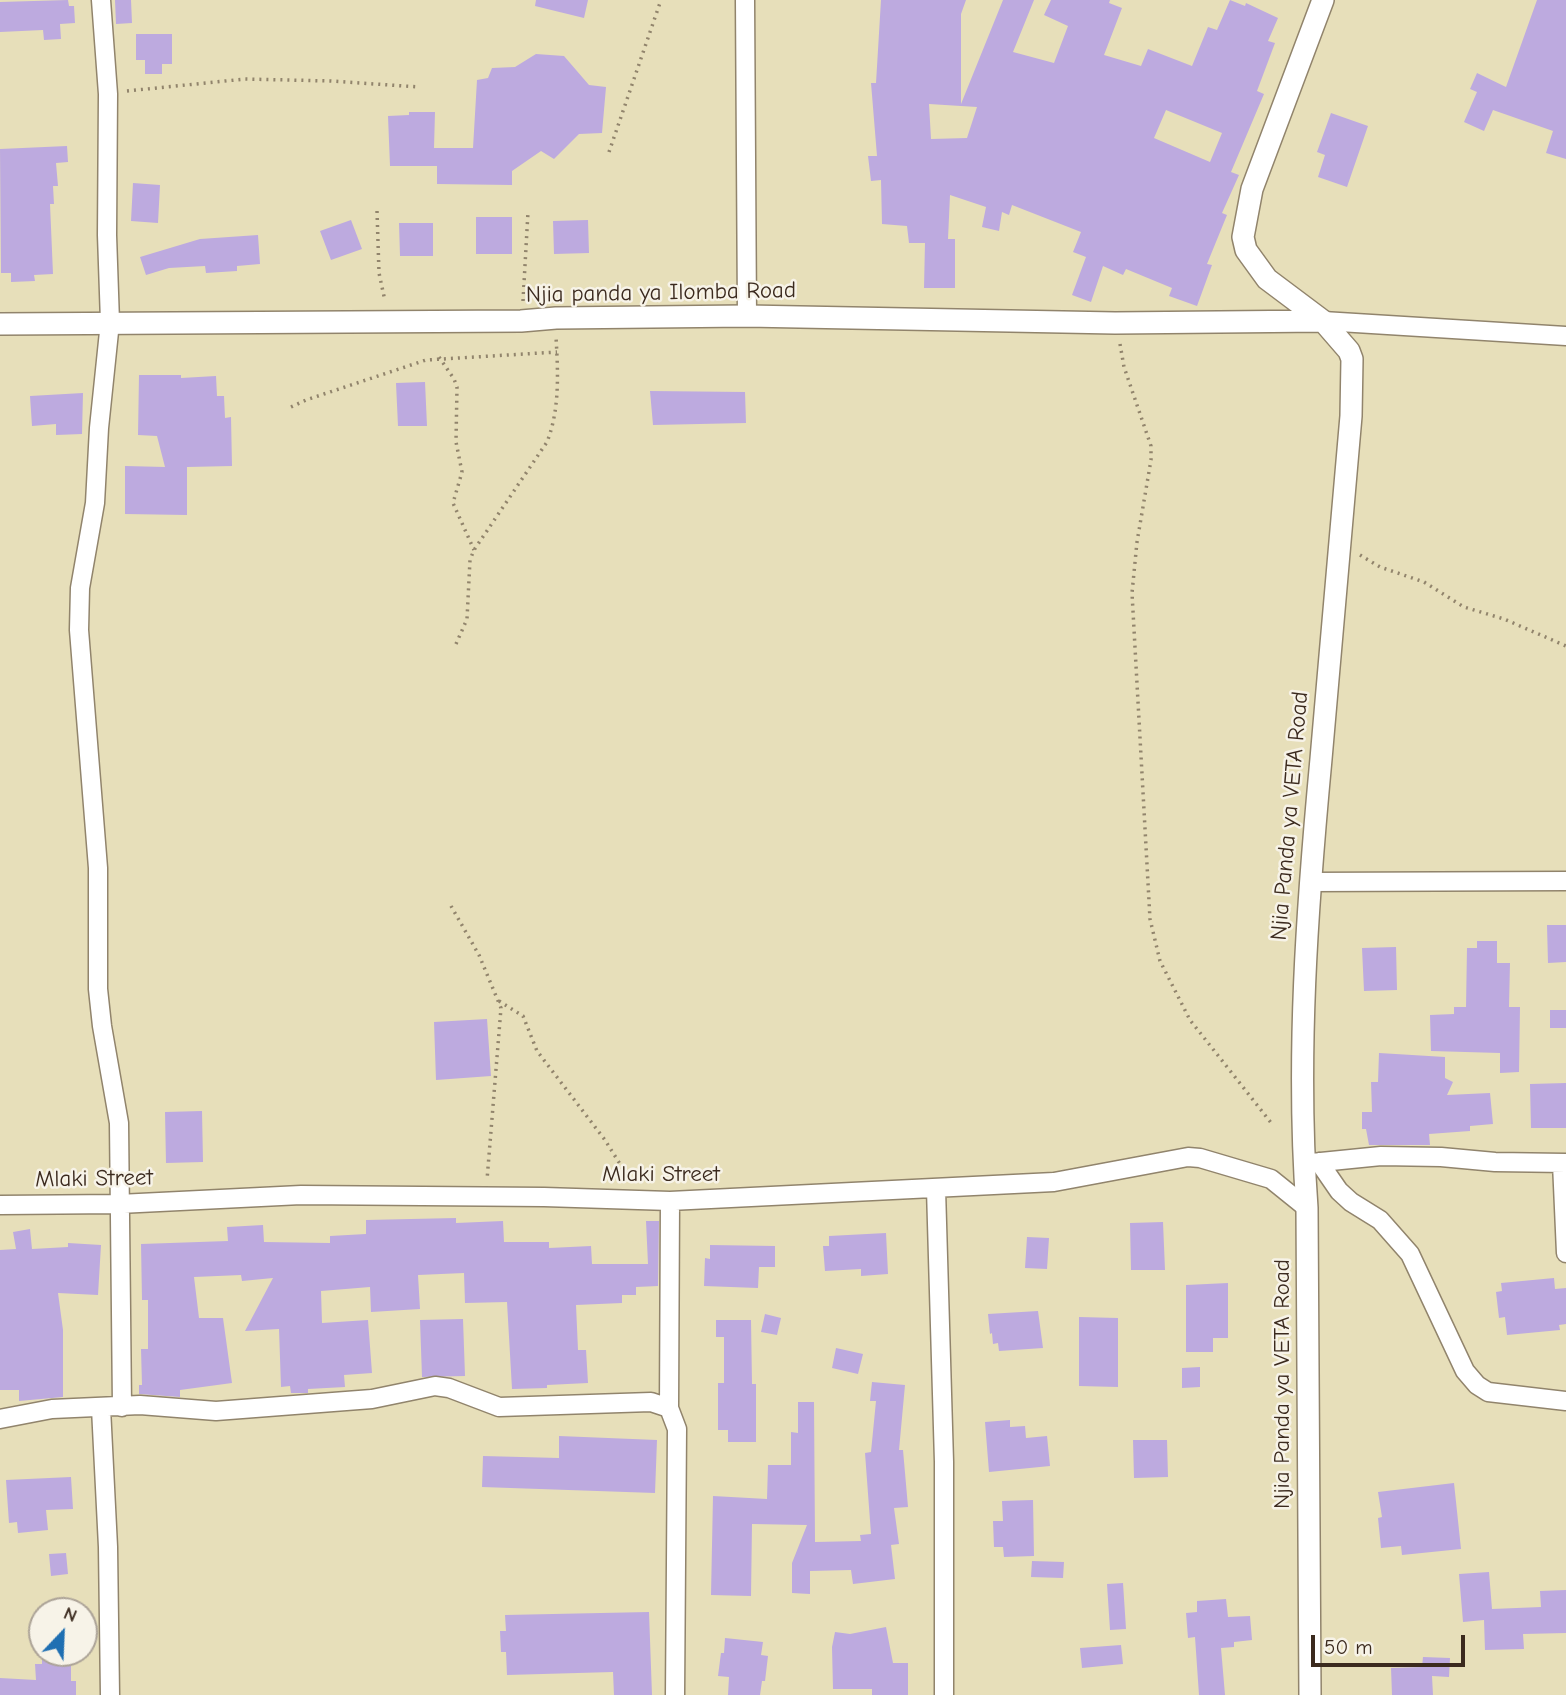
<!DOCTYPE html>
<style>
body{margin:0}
#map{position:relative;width:1566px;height:1695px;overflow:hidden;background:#e7dfba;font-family:"Comic Neue",sans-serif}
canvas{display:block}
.north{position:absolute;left:28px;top:1597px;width:70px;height:70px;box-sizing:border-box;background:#f7f3e8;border:2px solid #aca397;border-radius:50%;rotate:23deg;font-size:19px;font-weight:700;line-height:28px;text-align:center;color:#3b2a1e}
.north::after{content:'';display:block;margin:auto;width:24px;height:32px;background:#1f6fb2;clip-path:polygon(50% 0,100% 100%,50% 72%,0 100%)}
.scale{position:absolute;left:1311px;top:1635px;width:154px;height:32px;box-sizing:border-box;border:4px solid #3b2a1e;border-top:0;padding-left:9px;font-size:21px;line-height:24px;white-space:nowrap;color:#3b2a1e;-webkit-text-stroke:5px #f7f3e8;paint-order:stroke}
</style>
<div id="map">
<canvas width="1566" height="1695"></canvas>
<div class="north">N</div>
<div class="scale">50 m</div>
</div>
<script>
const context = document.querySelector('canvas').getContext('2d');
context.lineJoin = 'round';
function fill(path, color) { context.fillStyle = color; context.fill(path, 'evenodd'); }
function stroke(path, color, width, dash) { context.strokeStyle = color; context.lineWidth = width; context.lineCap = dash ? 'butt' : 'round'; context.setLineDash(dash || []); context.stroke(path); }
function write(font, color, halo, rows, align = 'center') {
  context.font = font + ' "Comic Neue",sans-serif'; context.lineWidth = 5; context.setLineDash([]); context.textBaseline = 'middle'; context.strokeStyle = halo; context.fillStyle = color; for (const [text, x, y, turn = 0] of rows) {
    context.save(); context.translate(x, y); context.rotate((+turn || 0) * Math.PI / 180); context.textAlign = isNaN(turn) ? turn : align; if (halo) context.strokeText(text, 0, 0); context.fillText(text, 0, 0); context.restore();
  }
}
fill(new Path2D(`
 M68 0 69 6H74L75 23 60 24 61 39 44 40 43 30 0 32V2Z
 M115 0H131L132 23 116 24Z
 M536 0H588L584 18 535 6Z
 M881 0H966L961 14V104L1003 0H1034L1013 52 1054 63 1068 26 1044 15 1051 0H1110L1109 3 1122 8 1104 55 1141 66 1148 49 1192 66 1208 27 1217 30 1230 0 1245 6 1246 3 1278 18 1268 41 1275 43 1257 91 1264 94 1231 172 1239 175 1222 213 1227 215 1207 264 1212 265 1197 306 1169 296 1172 288 1126 269 1123 275 1103 266 1091 302 1072 295 1086 257 1073 252 1081 232 1012 205 1009 215 1002 212 999 231 982 227 986 207 950 195 948 239H955V288H924L925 243H909L907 226 882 224 881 180 871 181 868 156H877L871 83H876ZM929 104 977 107 967 138 931 139ZM1166 110 1222 133 1210 162 1154 138Z
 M1537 0H1566V159L1546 153 1553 131 1493 110 1484 131 1464 122 1477 92 1470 89 1477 73 1506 87Z
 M136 34H172V64H162V74H145V60H136Z
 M536 54 564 56 589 85 606 87 602 133 579 134 554 159 541 151 512 171V185L437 184V166H390L388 116 409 115V112H435L434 148H473L477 80 488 78 492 68 515 67Z
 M1331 113 1368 126 1347 187 1318 177 1325 155 1317 152Z
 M67 146 68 162 56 163 58 186H53L54 204H50L53 274 34 275 35 281 11 282V273H1L0 149Z
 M133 183 160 185 158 223 131 221Z
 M476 217H512V254H476Z
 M351 220 362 249 331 260 320 231Z
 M588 220 589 253 554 254 553 221Z
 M399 223H433V256H400Z
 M258 235 260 264 237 266V271L206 273 205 266 169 268 146 275 140 257 200 239Z
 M139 375H181V378L216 376 217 396H224L225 418 231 417 232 466 187 467V515L125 514V466L165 467 157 436 138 435Z
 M425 382 427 426H398L396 383Z
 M650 391 745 392 746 423 653 425Z
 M83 393 82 434 56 435V424L32 426 30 396Z
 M1547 925H1566V962L1548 963Z
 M1477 941H1497V963H1510L1509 1007H1520L1519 1072 1500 1073V1053L1431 1051 1430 1015 1454 1014V1007H1466L1467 948H1477Z
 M1396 947 1397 990 1364 991 1362 948Z
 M1550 1010H1566V1028H1550Z
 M487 1019 491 1076 436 1080 434 1022Z
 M1379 1053 1445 1057V1078L1453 1082 1447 1095 1490 1093 1493 1124 1470 1126V1131L1429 1134 1430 1145H1369L1366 1129H1362V1112H1372L1371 1082H1378Z
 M1566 1083V1128H1531L1530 1084Z
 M202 1111 203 1162 166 1163 165 1112Z
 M456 1218V1223L503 1221 504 1242H549V1248L591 1246 592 1264H648L646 1221H659L658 1286 636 1287V1295H622V1303L576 1305 578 1350H586L588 1383 547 1385V1388L512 1389 507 1302 465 1303 464 1273 418 1275 420 1309 371 1312 370 1287 321 1291 322 1323 368 1320 372 1373 344 1375 345 1387 308 1389V1393H291L290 1386 281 1387 279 1329 245 1331 273 1278 242 1281 241 1275 194 1277 199 1318H223L232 1383 180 1390V1397L139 1394V1385H142L141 1349H148V1300H142L141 1244 228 1241 227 1227 263 1225 264 1242 330 1243V1236L366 1234V1220Z
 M1163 1222 1165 1270H1131L1130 1223Z
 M30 1229 32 1249 68 1247V1243L101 1245 98 1295 58 1293 63 1330V1397L19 1401V1390H0V1250L16 1249 13 1232Z
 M886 1233 888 1274 861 1276V1269L825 1271 823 1246H829V1236Z
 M1027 1237 1049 1238 1047 1269 1025 1268Z
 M710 1245 775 1246V1267H759L758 1288 704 1286 705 1258 710 1259Z
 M1554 1278 1555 1289 1566 1288V1324L1559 1325 1560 1330 1507 1335 1505 1317 1499 1318 1496 1292 1502 1291 1501 1283Z
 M1228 1283V1338H1213V1352H1186V1285Z
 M1038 1311 1043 1348 999 1351 998 1343 993 1344 992 1333 990 1334 988 1314Z
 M765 1314 781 1318 777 1335 761 1332Z
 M1079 1317 1118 1318V1387L1079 1386Z
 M463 1319 465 1376 422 1377 420 1320Z
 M716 1320H751L752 1384H756V1442H728V1430H718V1383H724V1337H716Z
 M836 1348 863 1354 858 1374 832 1368Z
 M1200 1367V1387L1182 1388V1368Z
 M872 1382 905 1385 899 1450H903L908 1507 894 1508 899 1544 891 1545 895 1579 853 1584 851 1570 810 1571V1594L792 1593V1563L807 1525 752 1524 751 1596 711 1595 713 1496 767 1499 768 1465H791V1432L798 1433V1402H814L815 1542 861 1541 860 1535 871 1534 865 1453 871 1452 876 1401H870Z
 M1010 1420V1427L1025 1426 1026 1438 1047 1436 1050 1466 989 1472 985 1422Z
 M559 1436 657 1440 655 1493 482 1487 483 1456 559 1458Z
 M1133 1440H1167L1168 1477 1134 1478Z
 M71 1477 73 1509 46 1510 48 1530 18 1533 17 1522 9 1523 6 1480Z
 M1454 1483 1461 1549 1402 1555 1401 1546 1381 1548 1378 1518 1382 1517 1378 1492Z
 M1033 1500 1034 1556 1004 1557 1003 1547H994L993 1521H1003L1002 1501Z
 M66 1553 68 1574 51 1576 49 1554Z
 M1032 1561 1064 1562 1063 1578 1031 1577Z
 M1489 1572 1492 1609 1541 1607 1540 1591 1566 1590V1633L1523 1634 1524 1649 1485 1650 1484 1620 1463 1622 1459 1574Z
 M1123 1583 1126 1629 1110 1630 1107 1584Z
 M1226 1599 1228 1617 1250 1616 1252 1640 1234 1642V1647L1221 1648 1225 1695H1199L1195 1637 1188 1638 1186 1613 1197 1612V1601Z
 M649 1612 652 1695H614L613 1672 507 1675 506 1652H501L500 1631H506L505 1615Z
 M886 1627 893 1663H908V1695H872V1689H833L832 1647 835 1632 850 1634Z
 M725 1638 763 1642 761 1655 768 1656 765 1681H762L760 1695H728L729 1677 718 1676 721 1653H724Z
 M1121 1645 1123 1664 1082 1668 1080 1648Z
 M42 1653H71V1681H76V1695H0V1678L36 1680 35 1664H42Z
 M1423 1657 1450 1658 1449 1677 1432 1676 1433 1695H1392L1391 1668 1422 1667Z`), '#bdaadf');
const minor = new Path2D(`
 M101 0 108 94 107 235 110 322 99 428 95 503 80 588 79 630 98 868V989L102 1026 119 1123 122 1407
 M745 0 747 316
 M1323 321 1566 336
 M1310 882 1566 881
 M1319 1162 1339 1191 1351 1202 1380 1220 1410 1254 1465 1371 1477 1385 1488 1392 1566 1401
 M1311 1163 1381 1156 1441 1157 1495 1162 1566 1163
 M1562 1163 1566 1253
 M936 1189 944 1462V1695
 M0 1205 119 1204 301 1195 544 1197 670 1201 1054 1182 1188 1157 1200 1158 1271 1179 1307 1208
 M101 1408 108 1547 110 1695
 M669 1408 670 1201
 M0 1419 52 1409 140 1405 216 1411 372 1399 435 1386 449 1388 499 1407 651 1402 669 1408 677 1429 675 1695`);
const tertiary = new Path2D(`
 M0 324 521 321 556 318 747 316 1115 323 1323 321
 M1310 1695 1307 1208C1296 1058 1307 908 1321 759 1331 645 1341 531 1351 416L1352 359 1349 351 1323 321 1267 279 1246 250 1243 237 1252 189 1323 0`);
stroke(minor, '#91846c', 21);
stroke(tertiary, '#91846c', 24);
stroke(new Path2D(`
 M127 91 245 79 331 81 419 87
 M609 152 661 0
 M377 211 379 273 385 301
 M523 301 528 212
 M1120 344 1124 367 1151 446V460L1137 542 1132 593 1150 919 1160 961 1190 1020 1272 1124
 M439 357 454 379 457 387 456 442 462 472 453 503 474 550
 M291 407 306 400 426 360 557 352
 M1360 555 1380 567 1424 582 1464 607 1504 619 1566 646
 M456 644 467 619 470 560 474 550 547 442C560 409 558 372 556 337
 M451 906 479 955 501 1008 487 1180
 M499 1001 523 1016 537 1051 605 1140 630 1180`), '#91846c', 3.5, [2, 5]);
stroke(minor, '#fff', 18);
stroke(tertiary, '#fff', 21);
write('23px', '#3b2a1e', '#f7f3e8', [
 ["Njia panda ya Ilomba Road",661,293,-1],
 ["Njia Panda ya VETA Road",1290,816,-85],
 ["Mlaki Street",661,1174],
 ["Mlaki Street",94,1179,-1],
 ["Njia Panda ya VETA Road",1282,1384,-90]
]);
</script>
